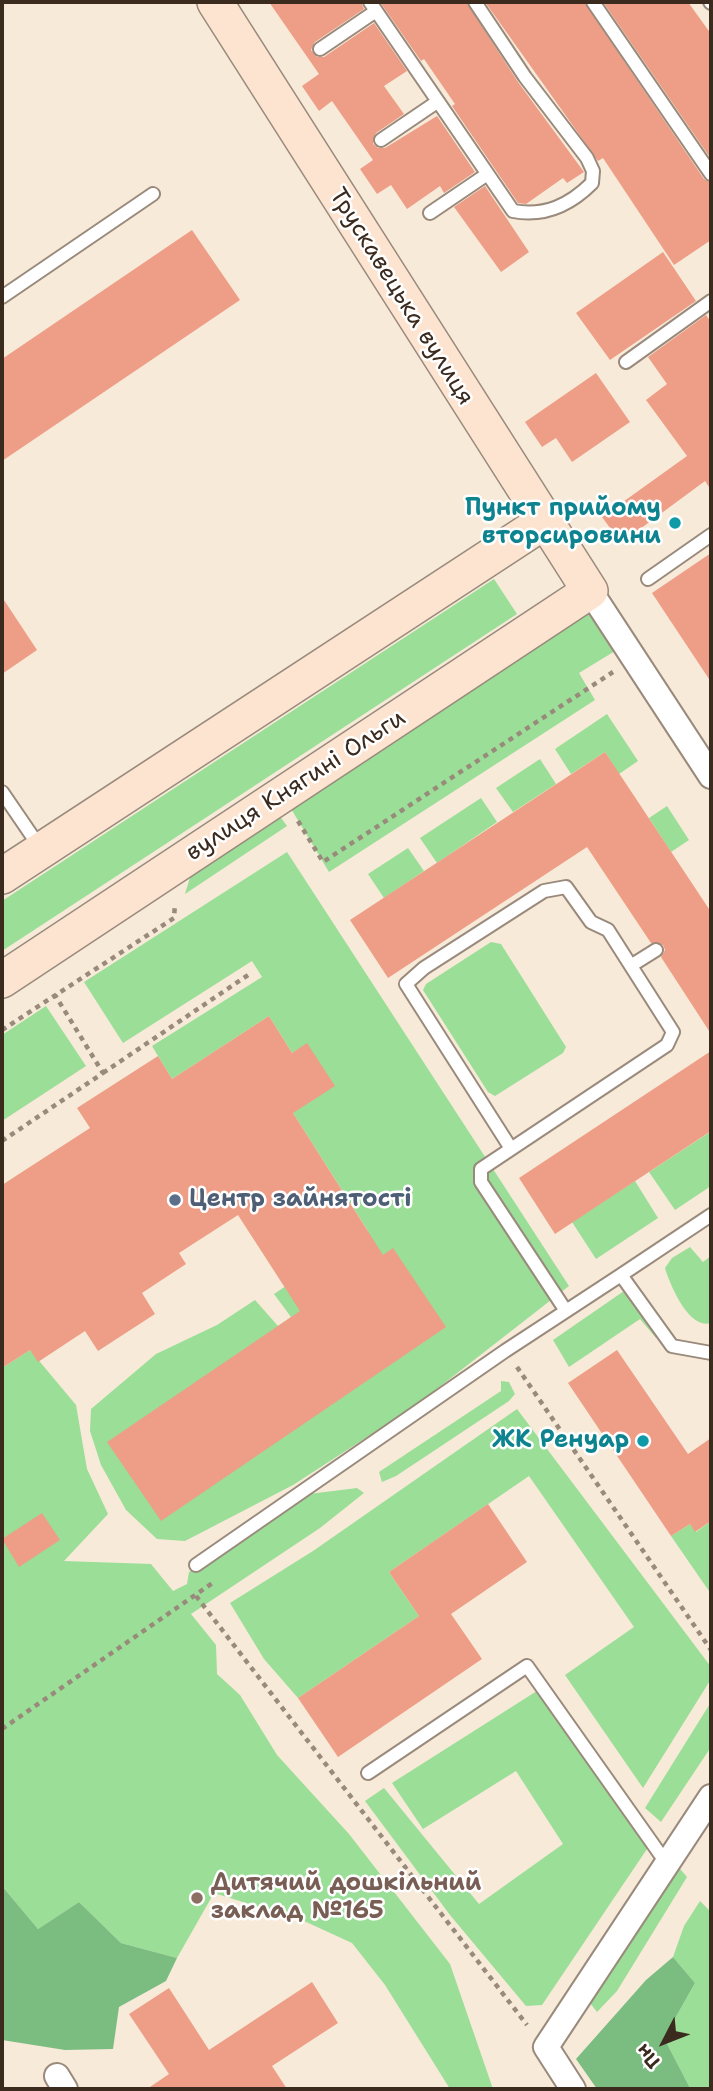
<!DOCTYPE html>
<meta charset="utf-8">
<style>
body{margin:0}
#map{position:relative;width:713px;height:2091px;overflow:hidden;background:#f7ead9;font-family:"Shantell Sans",sans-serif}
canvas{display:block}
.frame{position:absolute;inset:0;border:4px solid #3b2a1e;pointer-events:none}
.north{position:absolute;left:629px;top:2007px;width:70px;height:70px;-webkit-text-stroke:5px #fff;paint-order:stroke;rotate:228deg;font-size:19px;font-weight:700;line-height:28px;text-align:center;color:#3b2a1e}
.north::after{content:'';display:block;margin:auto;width:24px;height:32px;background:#3b2a1e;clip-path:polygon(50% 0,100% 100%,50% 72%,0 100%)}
</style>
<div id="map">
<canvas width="713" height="2091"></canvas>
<div class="frame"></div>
<div class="north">Пн</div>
</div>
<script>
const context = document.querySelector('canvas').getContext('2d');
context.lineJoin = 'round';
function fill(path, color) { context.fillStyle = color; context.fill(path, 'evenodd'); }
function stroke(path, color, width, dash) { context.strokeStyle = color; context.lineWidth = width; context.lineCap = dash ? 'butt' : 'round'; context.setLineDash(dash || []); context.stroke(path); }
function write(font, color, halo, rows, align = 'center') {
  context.font = font + ' "Shantell Sans",sans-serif'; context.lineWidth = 5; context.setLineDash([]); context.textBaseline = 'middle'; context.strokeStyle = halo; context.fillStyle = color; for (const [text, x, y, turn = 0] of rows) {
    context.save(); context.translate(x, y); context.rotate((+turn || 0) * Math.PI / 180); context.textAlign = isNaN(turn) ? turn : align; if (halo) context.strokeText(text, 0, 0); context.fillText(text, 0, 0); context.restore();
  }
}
fill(new Path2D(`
 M494 579 517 614 2 951V901Z
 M569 612 593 614 615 651 579 673 595 700 329 872 287 802Z
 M607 714 638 761 619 774 605 752 571 774 555 749Z
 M540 759 556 784 513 812 496 788Z
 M481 798 497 822 437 863 420 838Z
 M667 806 689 840 671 852 649 818Z
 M274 808 287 826 185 894 195 861Z
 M408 848 424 871 384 898 368 874Z
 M287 852 569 1286 415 1406 293 1485 185 1541 157 1539 126 1510 101 1465 90 1431 91 1409 156 1354 217 1325 255 1300 278 1326 291 1317 274 1294 368 1231 293 1113 307 1044 292 1053 269 1016 172 1079 152 1046 262 977 252 961 123 1043 84 982Z
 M491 942 501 944 566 1047 563 1053 495 1096 488 1092 423 990 426 984Z
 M46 1006 86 1066 2 1121V1035Z
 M710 1132 711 1186 675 1210 649 1172Z
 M635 1181 658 1218 596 1259 572 1222Z
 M690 1247 703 1262 711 1256V1323C689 1330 670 1285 665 1268L672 1258Z
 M624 1291H630L662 1333 656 1338 640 1319 569 1367 553 1340Z
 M30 1350 76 1405 87 1469 108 1514 64 1561 151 1564 173 1591 187 1584 189 1572 309 1494 357 1488 364 1493 320 1528 191 1614 216 1645 217 1674 240 1695 277 1755 349 1834 450 1964 493 2089H450L385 1985 352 1943 304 1921 214 1893 177 1958 121 1943 79 1902 38 1929 2 1886V1368Z
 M501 1381 509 1382 515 1394 509 1401 396 1476 382 1482 379 1472 501 1391Z
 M517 1409 711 1667V1679L643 1788 565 1675 634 1627 529 1476 389 1572 419 1616 298 1698 264 1659 230 1603 313 1551Z
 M711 1521V1594L671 1536 690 1524 696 1532Z
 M540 1689 649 1846 542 2005 526 2006 450 1915 365 1801 384 1788 479 1904 563 1844 516 1771 423 1829 392 1783Z
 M711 1702V1747L661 1822 645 1808Z
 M675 1863 687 1877 617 1991 597 2012 587 1999Z
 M700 1901 711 1912V2089L690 2088 664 2038 695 1983 673 1957 684 1926Z`), '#9ade97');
fill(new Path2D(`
 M2 1886 38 1929 79 1902 121 1943 177 1958 166 1981 119 2007 113 2049 65 2050 2 2040Z
 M673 1957 695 1983 664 2038 690 2088 699 2089H597L576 2059 646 1980Z`), '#7bbd80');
fill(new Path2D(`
 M269 2H361L364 9 315 42 311 50 317 57H324L374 23 407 71 384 86 404 114 376 133 373 144 378 148H385L437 116 475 172 444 193 440 186 407 209 391 185 377 194 360 169 373 160 332 101 319 111 302 86 319 74Z
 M380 2H466L518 82 584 172 567 183 563 178 526 204 518 203 452 106 455 104 424 59 421 61Z
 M485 2H584L704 179 711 183V240L674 265 603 158 598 161Z
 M603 2H688L711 34V159Z
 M485 186 529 252 501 272 454 207Z
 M192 230 240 300 2 461V359Z
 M663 252 696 301 610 360 576 313Z
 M706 315 711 322V490L705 481 621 543 602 517 687 456 646 400 667 384 648 357Z
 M596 373 630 422 572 462 556 438 542 447 525 422Z
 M711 553V682L652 593Z
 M2 597 37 650 2 674Z
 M605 752 711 912V1034L661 957 665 950 663 945 651 943 587 847 388 978 350 920Z
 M269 1016 292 1053 307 1043 335 1086 293 1113 383 1255 393 1248 446 1327 161 1521 107 1442 300 1311 238 1215 179 1253 186 1264 142 1293 155 1314 98 1351 85 1331 38 1362 30 1350 2 1368V1185L90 1128 77 1108 158 1056 172 1079Z
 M711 1051V1131L555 1234 519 1178Z
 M617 1350 688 1454 711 1438V1521L695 1532 690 1524 671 1536 568 1383Z
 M488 1504 527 1562 451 1614 482 1659 338 1757 298 1698 419 1616 389 1572Z
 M42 1513 60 1540 19 1567 2 1539Z
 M312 1982 338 2023 272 2066 287 2089H147L169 2074 129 2014 169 1988 209 2050Z`), '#ee9e87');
const lane = new Path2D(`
 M370 2 513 211C545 217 570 205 592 183L593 171 587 158 525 77 475 2
 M593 2 711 174
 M710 2 711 3
 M320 49 376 11
 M381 140 437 102
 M430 213 486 175
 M2 297 153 194
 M626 362 711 301
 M648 579 711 535
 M2 792 41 849
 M632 965 656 950
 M510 1147 406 984 424 968 544 891 566 887 591 922 608 930 673 1032 667 1045 481 1169V1182L566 1311
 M621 1275 711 1215
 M196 1565 505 1351 621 1275 672 1346 711 1353
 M368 1773 527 1666 667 1864`);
const street = new Path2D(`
 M590 591 711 776
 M57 2076 65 2089
 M573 2089 546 2047 711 1797`);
const secondary = new Path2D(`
 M2 876 545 521
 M2 980 590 591 215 2`);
stroke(lane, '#998a7c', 16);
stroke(street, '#998a7c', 28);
stroke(secondary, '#998a7c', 38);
stroke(new Path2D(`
 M298 821 323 862 613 672
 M2 1030 174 918 175 904
 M103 1073 251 973
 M2 1141 103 1073 55 995
 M517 1367 711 1650
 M196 1596 527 2025
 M2 1729 214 1582`), '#998a7c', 4.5, [5, 5]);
stroke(lane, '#fff', 12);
stroke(street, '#fff', 24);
stroke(secondary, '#fde4d1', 35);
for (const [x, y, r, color] of [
 [675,523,7,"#0f9aa8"],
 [175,1200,7,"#5c6f8a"],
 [643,1441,7,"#0f9aa8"],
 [197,1898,7,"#8d6e63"]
]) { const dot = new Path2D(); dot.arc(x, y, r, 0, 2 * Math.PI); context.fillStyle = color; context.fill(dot); stroke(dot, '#fff', 2.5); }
write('24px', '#3b2a1e', '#fff', [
 ["Трускавецька вулиця",401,297,58],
 ["вулиця Княгині Ольги",296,786,-33]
]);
write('bold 24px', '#0d838f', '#fff', [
 ["Пункт прийому",661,509],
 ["вторсировини",661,537],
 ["ЖК Ренуар",629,1441]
], 'right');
write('bold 24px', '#4e5e75', '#fff', [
 ["Центр зайнятості",189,1200]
], 'left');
write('bold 24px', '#785e54', '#fff', [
 ["Дитячий дошкільний",211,1884],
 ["заклад №165",211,1912]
], 'left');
</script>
